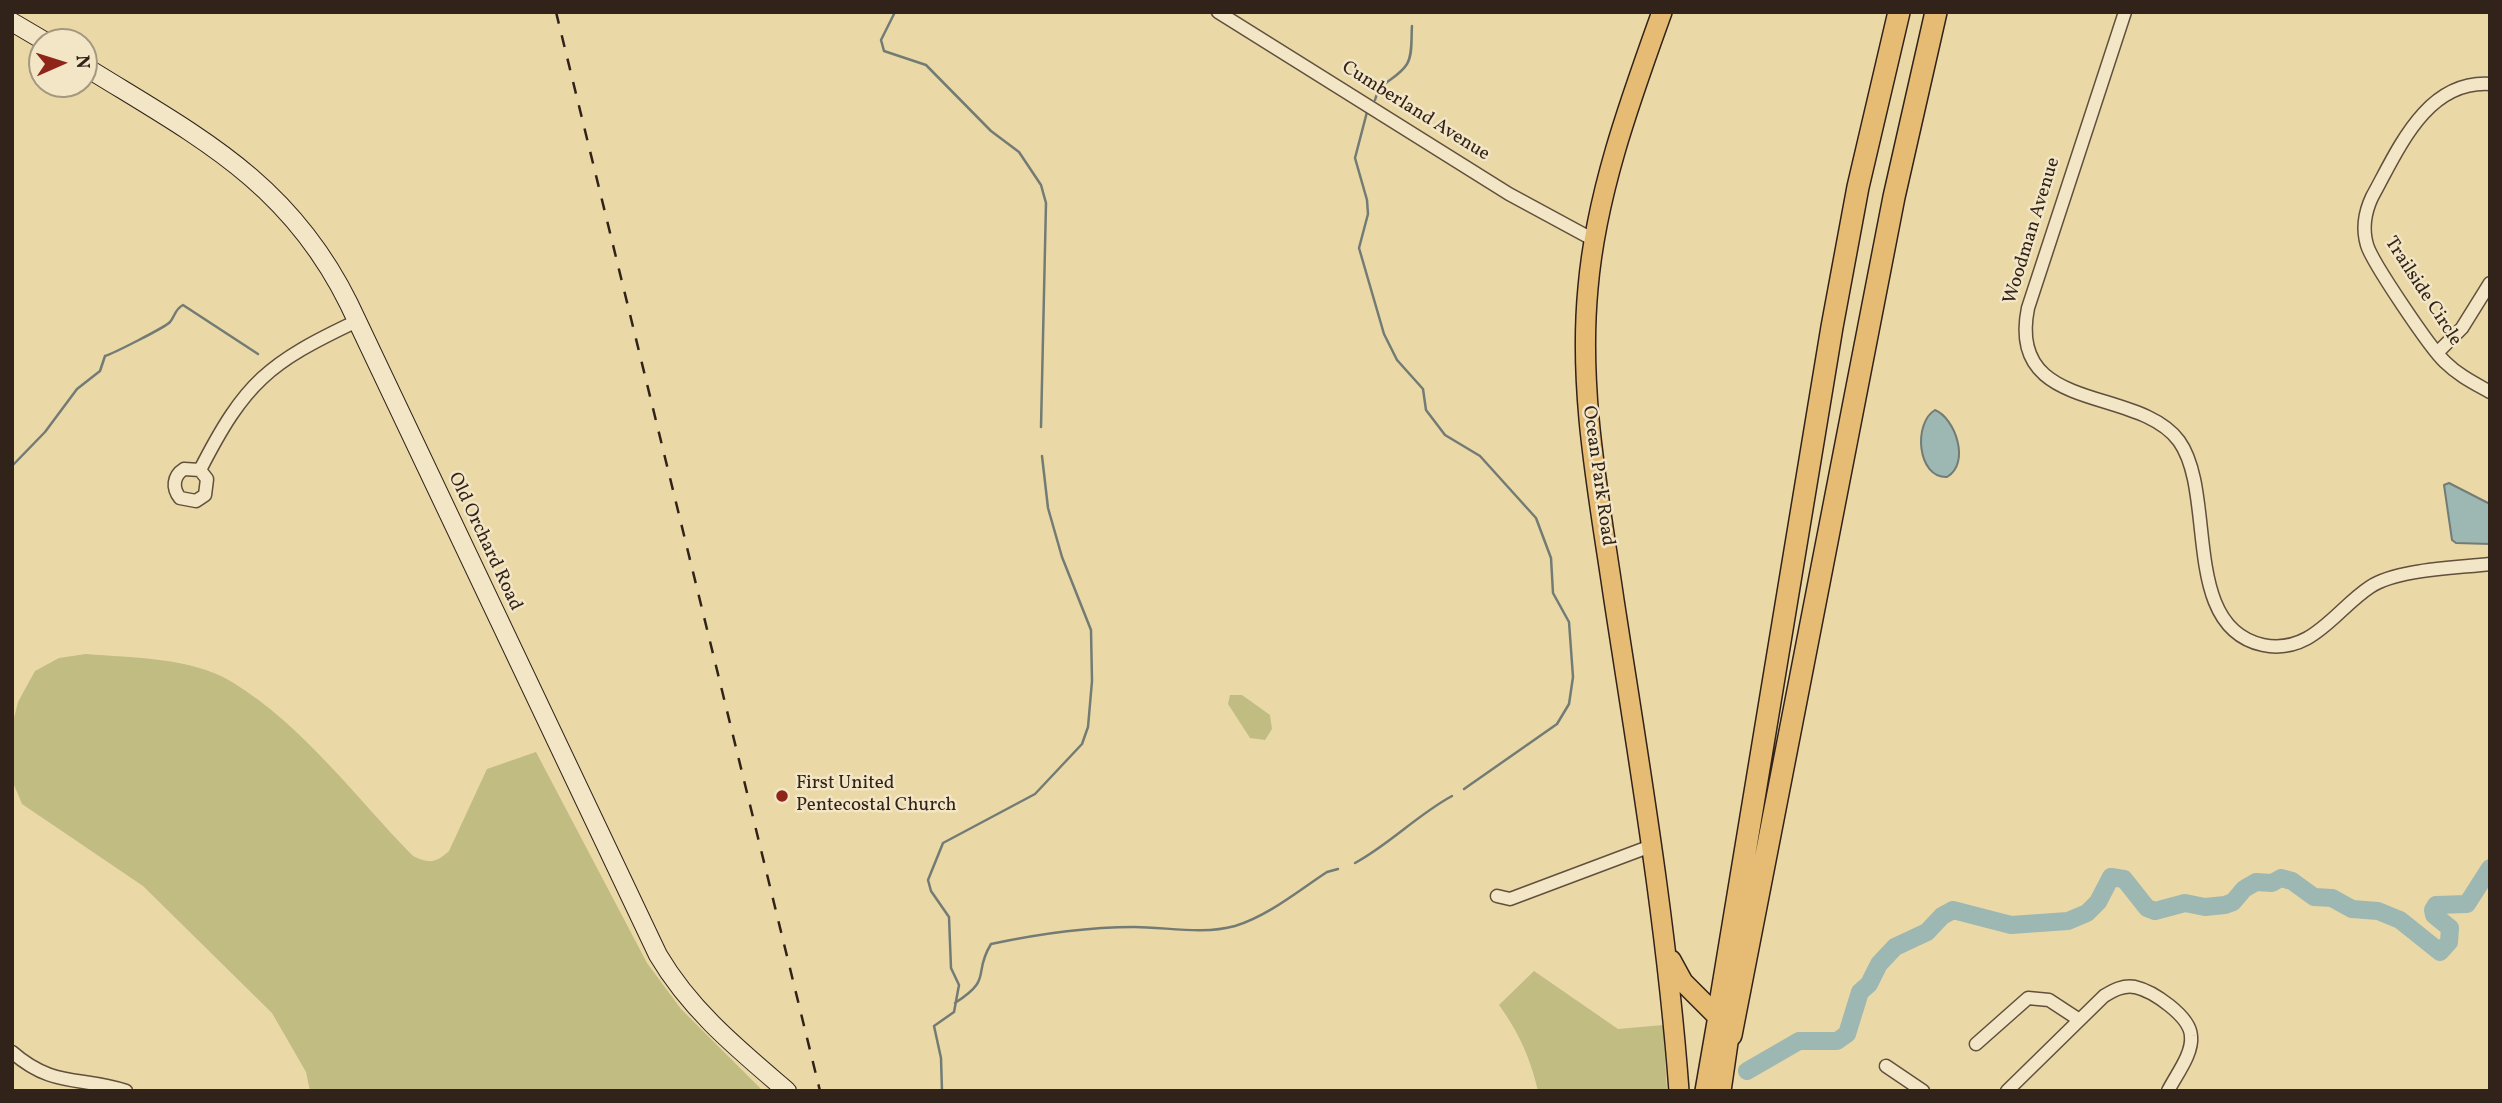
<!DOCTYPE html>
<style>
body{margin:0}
#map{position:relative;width:2502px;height:1103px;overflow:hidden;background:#ebd8a7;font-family:Vollkorn,serif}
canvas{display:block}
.frame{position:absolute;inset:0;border:14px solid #312319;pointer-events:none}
.north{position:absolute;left:28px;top:28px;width:70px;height:70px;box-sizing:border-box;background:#f2e6c6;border:2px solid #a59881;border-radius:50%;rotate:87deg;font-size:19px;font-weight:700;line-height:28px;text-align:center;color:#312319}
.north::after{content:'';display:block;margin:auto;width:24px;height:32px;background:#8f2418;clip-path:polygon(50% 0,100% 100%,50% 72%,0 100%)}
</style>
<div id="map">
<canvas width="2502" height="1103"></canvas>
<div class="frame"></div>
<div class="north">N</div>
</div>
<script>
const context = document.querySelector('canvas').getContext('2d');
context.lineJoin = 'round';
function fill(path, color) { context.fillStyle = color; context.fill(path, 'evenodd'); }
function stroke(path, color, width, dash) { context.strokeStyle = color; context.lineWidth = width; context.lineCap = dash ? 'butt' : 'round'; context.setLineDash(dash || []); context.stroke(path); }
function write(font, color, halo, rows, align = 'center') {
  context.font = font + ' Vollkorn,serif'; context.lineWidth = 5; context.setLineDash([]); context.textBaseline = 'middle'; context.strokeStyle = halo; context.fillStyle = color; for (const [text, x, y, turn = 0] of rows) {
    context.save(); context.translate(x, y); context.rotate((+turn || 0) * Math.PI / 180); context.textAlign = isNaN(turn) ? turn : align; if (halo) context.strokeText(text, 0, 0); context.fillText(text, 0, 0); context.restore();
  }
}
fill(new Path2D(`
 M86 654C133 658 191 657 232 682 303 725 356 798 413 856 429 864 436 863 449 851L487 769 536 752 647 963 681 1009 763 1091H310L306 1072 272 1013 143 886 22 804 12 780V726L18 702 35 671 59 658Z
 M1230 695H1242L1270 715 1272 729 1265 740 1250 738 1228 704Z
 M1534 971 1618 1029 1663 1025 1667 1091H1538C1530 1057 1519 1033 1499 1005Z`), '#c0bc82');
const water = new Path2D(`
 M1935 410C1955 418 1971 463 1947 477 1917 478 1913 423 1935 410Z
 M2449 483 2490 504V544L2456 543 2452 540 2444 485Z`);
fill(water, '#9db7b3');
stroke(water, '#727c75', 2);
stroke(new Path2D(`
 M895 12 881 40 884 51 926 65 991 131 1019 152 1041 185 1046 203 1041 427
 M1375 100C1380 80 1397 80 1407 64 1413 54 1411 38 1412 26
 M1367 112 1355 158 1367 200 1368 214 1359 248 1384 334 1397 360 1423 389 1426 410 1445 435 1480 456 1536 518 1551 558 1553 593 1569 622 1573 677 1569 704 1557 724 1464 789
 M12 466 45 432 77 389 100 371 105 356C112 354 164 328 170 322 175 316 175 309 183 305L258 354
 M1355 863C1390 844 1417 815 1452 796
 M955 1003C994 978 972 975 991 944 1038 934 1086 927 1134 927 1167 927 1202 935 1235 926 1268 916 1298 891 1327 872L1338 869
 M942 1091 941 1058 934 1026 954 1012 959 985 951 968 949 917 931 891 928 880 943 843 1035 794 1082 744 1088 727 1092 681 1091 630 1062 557 1048 508 1042 456`), '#727c75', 2.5);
stroke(new Path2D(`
 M1747 1071 1799 1041H1837L1847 1034 1860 992 1869 984 1879 964 1895 947 1927 932 1942 916 1953 910 2011 925 2068 921 2087 913 2098 902 2111 877 2124 879 2147 908 2155 911 2185 903 2205 907 2225 905 2233 902 2244 889 2256 882 2272 883 2281 878 2292 881 2314 897 2332 898 2352 909 2378 911 2400 920 2440 952 2449 942 2450 928 2434 915 2433 910 2436 905 2467 904 2490 868`), '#9db7b3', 18);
const street = new Path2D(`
 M1218 12 1509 194 1594 240
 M2125 12 2028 308C2006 415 2138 385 2179 441 2217 494 2180 627 2263 645 2312 655 2335 610 2370 587 2397 569 2457 568 2490 564
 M2490 84C2426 80 2398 150 2372 197 2365 212 2362 228 2367 245 2372 262 2430 348 2445 362 2458 375 2474 383 2490 392
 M2437 353 2462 328 2490 283
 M200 470 207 479 205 495 196 501 180 498C172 488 173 476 184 469L200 470C245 382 268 363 357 321
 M1497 896 1510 899 1651 846
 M1976 1044 2028 998 2049 1000 2078 1019
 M12 1052C53 1088 80 1076 126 1091
 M1886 1066 1923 1091
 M2007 1091 2104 996C2114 990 2123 985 2135 987 2153 991 2190 1016 2191 1036 2193 1054 2176 1075 2168 1091`);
const secondary = new Path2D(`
 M12 22 46 42
 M84 66C195 135 288 180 349 304L658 955C691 1011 738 1049 787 1091`);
const primary = new Path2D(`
 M1662 12C1630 101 1596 194 1588 288 1578 393 1599 496 1614 600 1639 763 1667 926 1679 1091
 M1671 960 1683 982 1730 1029 1721 1091
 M1705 1091 1718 1016`);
const highway = new Path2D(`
 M1718 1016 1832 327 1858 187 1899 12
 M1731 1035 1894 197 1936 12`);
stroke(street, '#60503c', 15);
stroke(secondary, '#312319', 20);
stroke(primary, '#312319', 22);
stroke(highway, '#312319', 24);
stroke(street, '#f2e6c6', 12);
stroke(secondary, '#f2e6c6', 18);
stroke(primary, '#e6bc74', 19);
stroke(highway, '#e6bc74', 21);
stroke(new Path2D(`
 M556 12 820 1091`), '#312319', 2.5, [12, 12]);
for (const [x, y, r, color] of [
 [782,796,7,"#8f2418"]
]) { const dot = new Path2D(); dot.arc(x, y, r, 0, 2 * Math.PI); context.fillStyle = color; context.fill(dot); stroke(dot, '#f2e6c6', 2.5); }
write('19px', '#312319', '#f2e6c6', [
 ["Cumberland Avenue",1415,112,32],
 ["Woodman Avenue",2033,231,-73],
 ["Trailside Circle",2422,292,57],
 ["Ocean Park Road",1597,476,82],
 ["Old Orchard Road",484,542,65]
]);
write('19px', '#312319', '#f2e6c6', [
 ["First United",796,785],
 ["Pentecostal Church",796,807]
], 'left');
</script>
